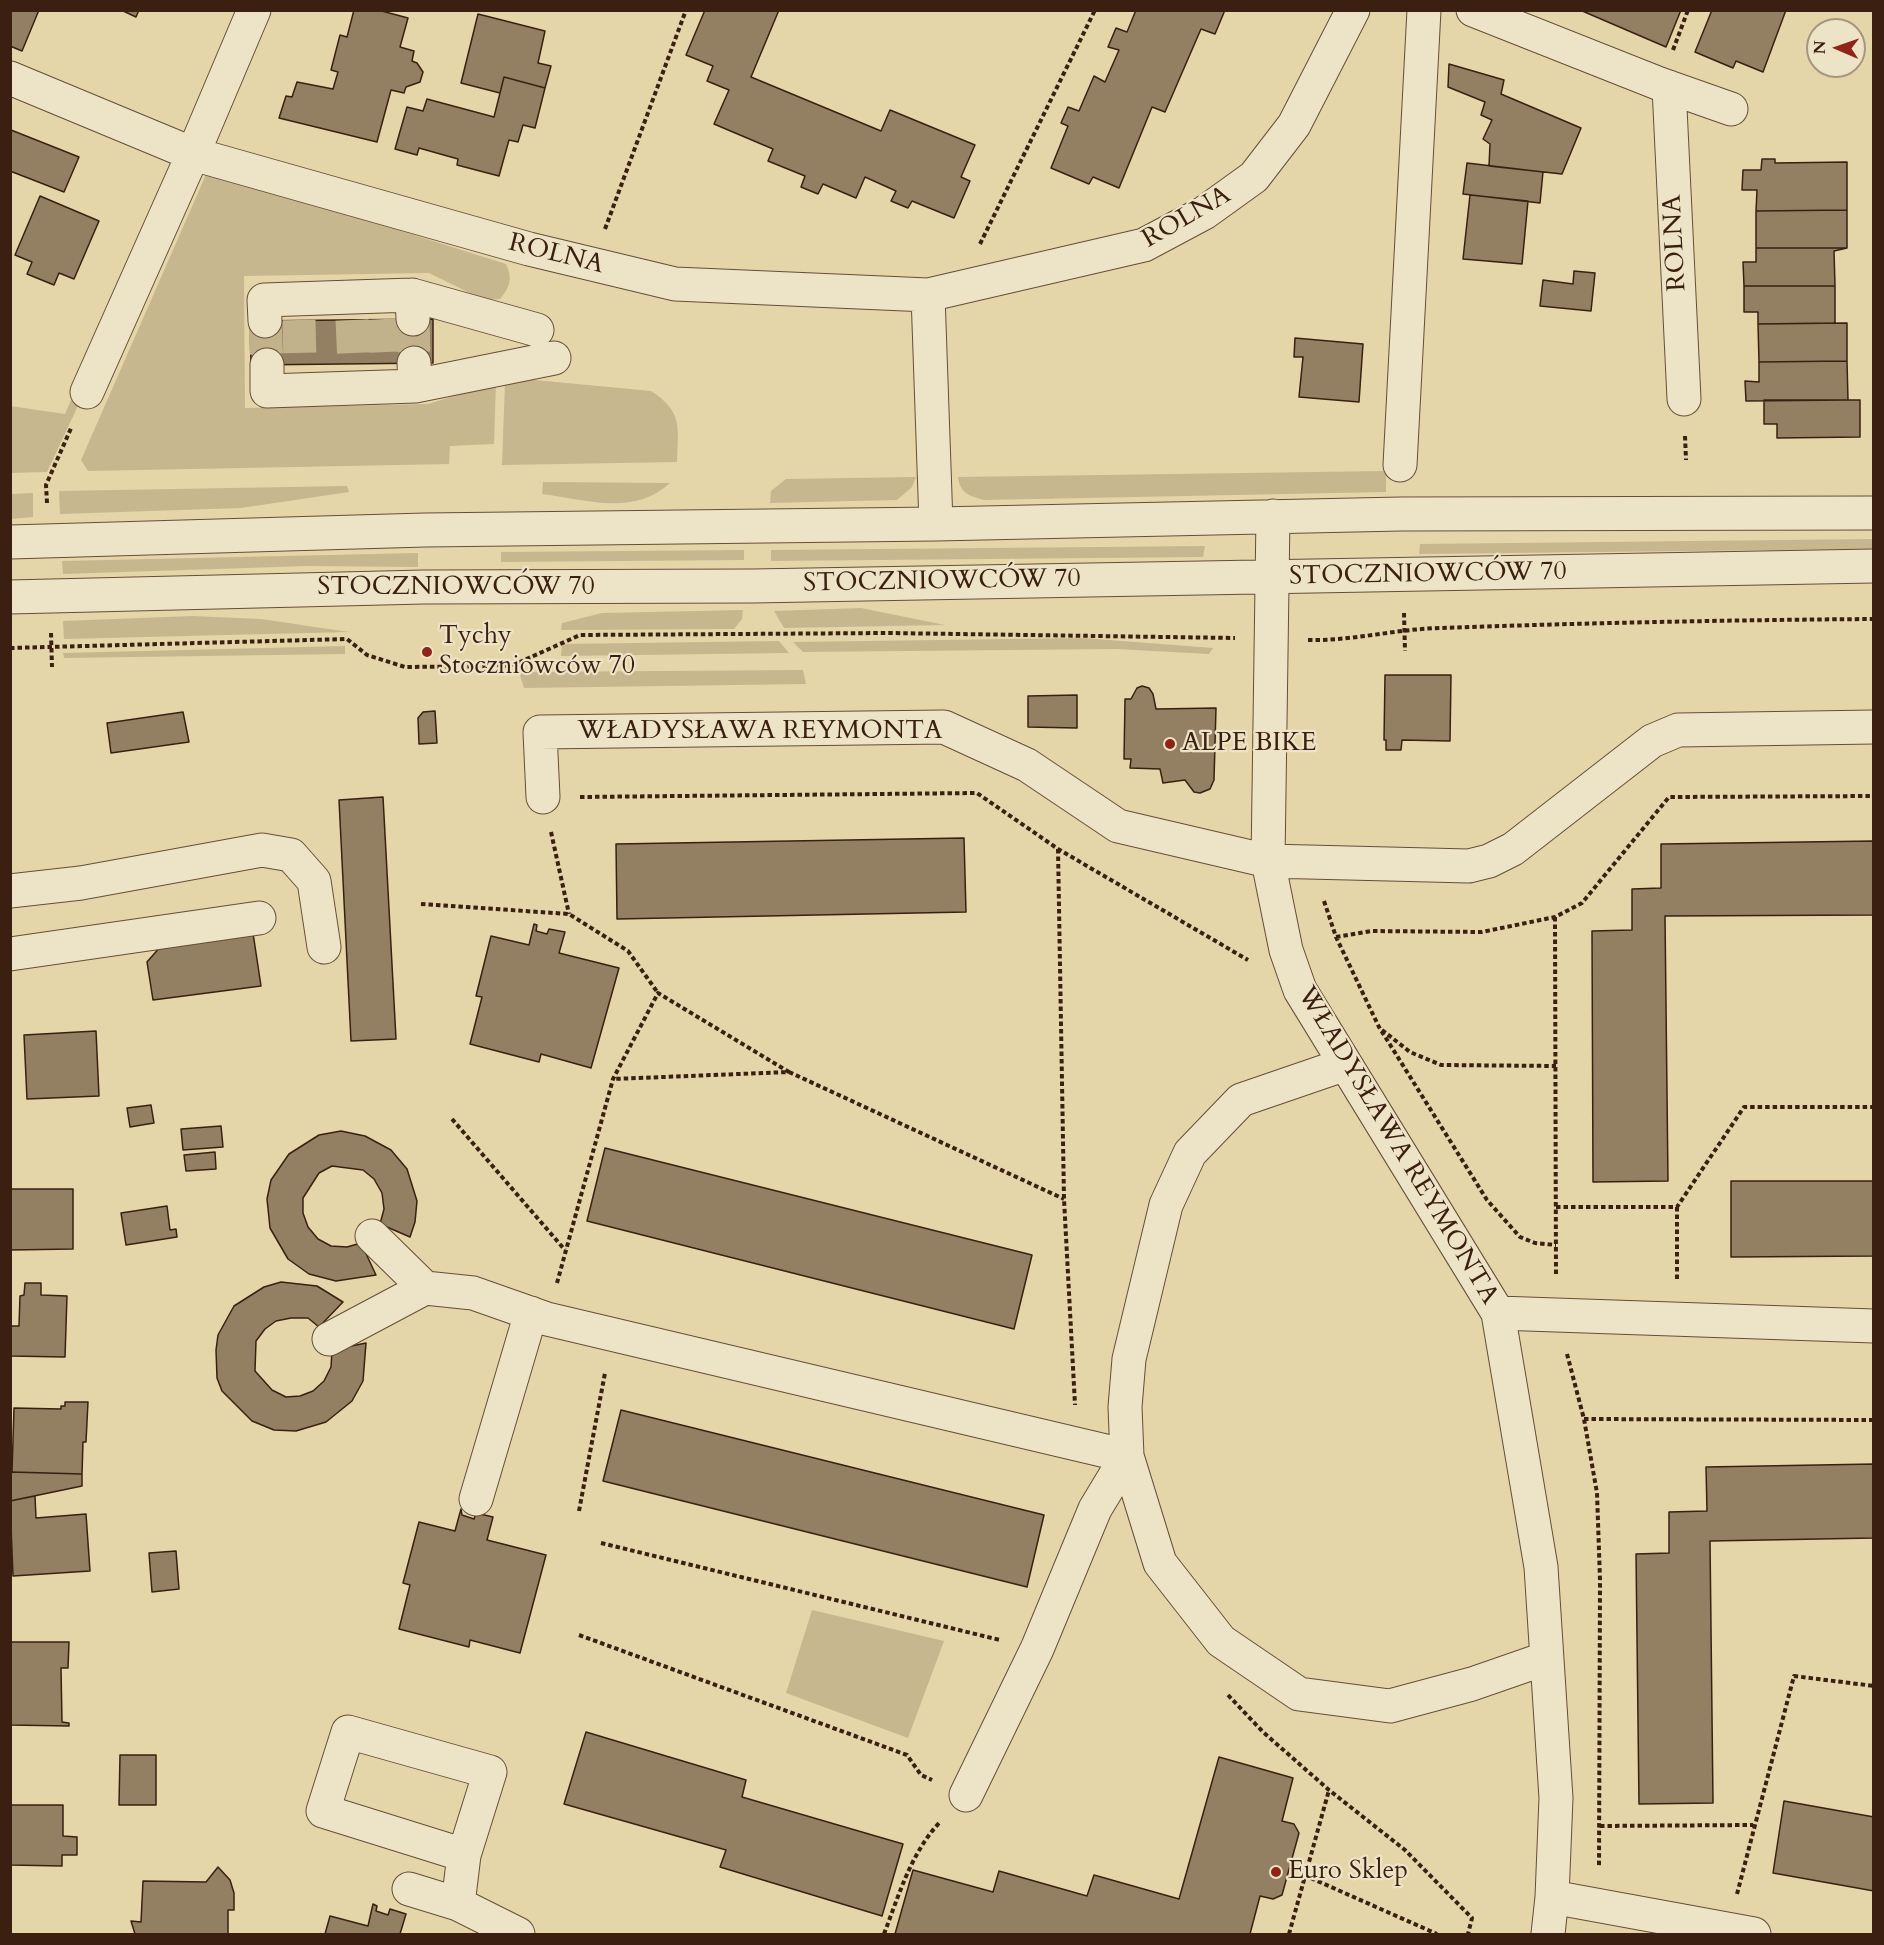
<!DOCTYPE html>
<meta charset="utf-8">
<style>
body{margin:0}
#map{position:relative;width:1884px;height:1945px;overflow:hidden;background:#e4d6a9;font-family:Cardo,serif}
canvas{display:block}
.frame{position:absolute;inset:0;border:12px solid #3b2012;pointer-events:none}
.north{position:absolute;left:1806px;top:18px;width:60px;height:60px;box-sizing:border-box;background:#ede4c7;border:2px solid #a6967f;border-radius:50%;rotate:272deg;font-size:16px;font-weight:700;line-height:24px;text-align:center;color:#3b2012}
.north::after{content:'';display:block;margin:auto;width:21px;height:27px;background:#8f2418;clip-path:polygon(50% 0,100% 100%,50% 72%,0 100%)}
</style>
<div id="map">
<canvas width="1884" height="1945"></canvas>
<div class="frame"></div>
<div class="north">N</div>
</div>
<script>
const context = document.querySelector('canvas').getContext('2d');
context.lineJoin = 'round';
function fill(path, color) { context.fillStyle = color; context.fill(path, 'evenodd'); }
function stroke(path, color, width, dash) { context.strokeStyle = color; context.lineWidth = width; context.lineCap = dash ? 'butt' : 'round'; context.setLineDash(dash || []); context.stroke(path); }
function write(font, color, halo, rows, align = 'center') {
  context.font = font + ' Cardo,serif'; context.lineWidth = 4.5; context.setLineDash([]); context.textBaseline = 'middle'; context.strokeStyle = halo; context.fillStyle = color; for (const [text, x, y, turn = 0] of rows) {
    context.save(); context.translate(x, y); context.rotate((+turn || 0) * Math.PI / 180); context.textAlign = isNaN(turn) ? turn : align; if (halo) context.strokeText(text, 0, 0); context.fillText(text, 0, 0); context.restore();
  }
}
fill(new Path2D(`
 M208 170 506 264C513 278 510 287 500 299L484 300 429 273 244 276 245 408 428 404 496 383 494 444 450 446 449 464 88 471 81 460Z
 M95 345 104 350 47 472 11 473 10 406 65 414Z
 M514 378 651 391C683 412 678 426 677 462L502 465 505 382Z
 M1386 471V492L984 500C970 496 960 494 958 477Z
 M916 477 912 487 897 500 770 503 771 491 786 479Z
 M543 482 670 483C634 516 587 500 542 494Z
 M347 486 349 492 241 508 60 514 59 491Z
 M33 493V517L11 519V494Z
 M1874 539 1873 549 1419 554 1420 544Z
 M1205 546 1203 557 771 561V550Z
 M744 550V560L501 562V552Z
 M418 553V567L308 566 63 574 62 561Z
 M861 608 945 625 784 628 774 611Z
 M743 610 742 619 734 629 561 630 562 623 602 613Z
 M192 616 261 619 349 632 64 639 63 621Z
 M1083 638 1213 648 1209 654 1116 649 803 652 793 642Z
 M779 641 789 653 561 656 562 644Z
 M345 646V654L64 658 63 653Z
 M803 670 806 684 524 688 519 672Z
 M812 1610 944 1641 908 1738 786 1693Z`), '#c7b78f');
const building = new Path2D(`
 M10 10H39L22 51 10 46Z
 M121 10H139L136 17Z
 M354 10H378L408 18 400 47 414 51 412 61 417 63 423 72 420 82 406 87 404 93 391 90 377 142 279 118 286 96 292 97 297 82 333 89 338 72 331 70 340 35 347 37Z
 M705 10H779L751 77 881 131 890 110 975 145 961 177 970 181 954 218 912 201 908 208 891 201 896 191 865 177 856 198 823 184 818 194 801 187 805 176 768 161 773 149 714 124 729 90 707 81 713 66 686 55Z
 M1136 10H1225L1215 34 1201 29 1165 112 1152 107 1119 188 1093 177 1089 184 1051 168 1068 126 1061 123 1068 107 1079 111 1094 76 1105 82 1119 50 1108 47 1116 28 1127 32Z
 M1580 10H1681L1666 47Z
 M1712 10H1786L1763 72 1736 61 1733 68 1695 52Z
 M478 14 545 31 538 63 551 66 545 88 504 77 500 93 461 83Z
 M1449 64 1504 80 1501 94 1581 128 1562 174 1489 166 1490 144 1483 139 1492 120 1481 115 1485 102 1448 87Z
 M504 77 545 88 535 128 523 125 518 142 509 140 499 176 457 165 458 159 419 148 417 155 395 149 407 107 423 111 427 99 494 117Z
 M11 130 79 157 64 192 10 171Z
 M1762 159H1775V163L1847 162V210L1756 211 1757 190H1742L1743 170H1761Z
 M1467 163 1543 172 1540 203 1463 194Z
 M1470 195 1528 201 1522 264 1463 259Z
 M40 196 99 221 74 279 59 273 54 285 27 274 32 262 15 255Z
 M1847 210V248H1756V211Z
 M1756 248H1847L1834 251 1835 286H1744L1743 262H1756Z
 M1574 271 1595 273 1591 311 1540 306 1543 280 1573 284Z
 M1744 286H1835V323L1758 324V312H1744Z
 M433 319V363L251 365 250 321Z
 M1847 323V361L1759 362 1758 324Z
 M1295 338 1363 344 1359 402 1299 397 1303 357H1294Z
 M1847 361 1848 400 1746 401 1745 381 1759 382V362Z
 M1764 400H1860V437L1777 438V424H1764Z
 M1385 675H1451L1450 741 1402 740 1401 750H1386V740H1384Z
 M1142 686 1149 688 1153 694 1156 709 1216 708 1214 780 1210 789 1200 793 1194 792 1185 780 1163 783 1160 769 1130 768 1131 759H1124L1125 699H1131L1137 688Z
 M1077 695V728L1028 727V696Z
 M435 711 437 743 419 744 418 718 423 712Z
 M183 712 189 742 111 753 107 723Z
 M383 797 396 1039 351 1041 339 800Z
 M964 838 966 912 617 919 616 844Z
 M1874 841V915L1665 916 1668 1181 1593 1182 1592 931 1632 930V889L1661 888V844Z
 M534 924 537 925 536 931 547 934 549 929 565 932 559 953 619 968 591 1068 541 1054 539 1062 470 1044 482 997 476 996 491 936 529 945Z
 M253 933 261 986 153 1000 147 962 161 946Z
 M96 1031 99 1096 27 1099 24 1035Z
 M151 1105 154 1123 130 1127 127 1108Z
 M221 1126 223 1147 183 1150 181 1129Z
 M341 1131 365 1136 391 1150 407 1169 417 1201 415 1222 410 1237 380 1224 384 1209 382 1193 374 1179 363 1170 332 1166 319 1173 303 1198V1213L308 1227 318 1239 331 1246 347 1247 361 1243 376 1275 336 1281 309 1274 288 1259 270 1228 267 1199 271 1180 289 1154 319 1135Z
 M605 1148 1032 1255 1014 1329 587 1221Z
 M215 1152 216 1169 186 1171 184 1155Z
 M1731 1181H1874V1256L1731 1257Z
 M10 1189H73V1249L10 1250Z
 M167 1206 170 1230 176 1229 177 1237 126 1245 121 1213Z
 M281 1282 317 1286 343 1302 319 1327 308 1318H291L276 1321 265 1329 256 1341 255 1371 272 1390 286 1397 300 1396 313 1391 324 1381 331 1367 332 1350 366 1343 363 1381 352 1401 326 1422 296 1431 274 1430 252 1421 222 1391 217 1378 216 1350 218 1335 234 1306 264 1287Z
 M25 1283H41V1295L67 1296 65 1357 10 1356 11 1326H19L20 1296 24 1295Z
 M65 1402H88L86 1442H83L82 1474 12 1472 14 1408 61 1409V1406H65Z
 M621 1410 1044 1515 1027 1587 603 1481Z
 M1874 1464V1538L1710 1541 1713 1803 1639 1804 1636 1554 1669 1553V1512L1707 1511 1706 1467Z
 M10 1472 82 1474V1486L10 1501Z
 M35 1496 36 1518 86 1514 90 1571 13 1576 10 1501Z
 M461 1509 462 1515 474 1519 476 1513 493 1517 487 1540 546 1555 520 1653 470 1640 469 1647 399 1629 410 1585 403 1583 419 1522 455 1531Z
 M176 1551 179 1589 152 1592 149 1553Z
 M10 1642H69L68 1668H61L62 1722 69 1723V1726L10 1725Z
 M586 1732 746 1780 742 1797 903 1844 882 1916 720 1867 726 1850 564 1804Z
 M120 1755H156V1805H119Z
 M1219 1757 1293 1778 1282 1821 1294 1824 1299 1833 1282 1895 1273 1899 1260 1896 1250 1934H895L913 1870 993 1892 999 1871 1087 1896 1094 1875 1179 1899Z
 M1784 1801 1874 1817V1891L1773 1873Z
 M10 1805H63V1836L77 1837V1855H62V1866L10 1865Z
 M218 1867 230 1880 234 1893V1910H228V1934H135L131 1921 141 1922 143 1881 206 1882Z
 M373 1904 377 1906 376 1911 388 1915 390 1909 406 1914 400 1934H325L330 1916 368 1926Z`);
fill(building, '#937f61');
stroke(building, '#3b2012', 1.5);
stroke(new Path2D(`
 M385 319 387 363
 M413 319 414 363
 M299 320 300 364
 M352 320 354 364
 M265 321 267 365`), '#c2b28b', 33, [33, 16]);
const minor = new Path2D(`
 M1473 10 1660 84 1731 109
 M10 78 193 154 529 249 675 284 928 295 1144 245 1204 213 1254 177 1294 125 1353 10
 M1669 87 1684 399
 M928 295 936 524
 M413 319 412 295 537 330
 M265 321 264 300 412 295
 M414 363 415 386 554 358
 M267 365V391L415 386
 M87 392 193 154 254 10
 M1400 465 1424 10
 M1273 516 1268 861 1286 950 1300 990 1498 1313 1541 1567 1556 1798 1552 1897 1548 1934
 M10 542 425 530 936 524 1401 514 1874 513
 M10 597 424 587 753 586 1874 566
 M543 797 540 732 944 727 1027 765 1118 826 1268 861 1469 866 1489 861 1513 849 1652 741 1678 730 1874 727
 M10 891 81 883 262 850 291 855 314 881 324 947
 M10 954 259 918
 M1343 1065 1241 1100 1190 1153 1166 1205 1129 1359 1125 1407 1127 1456 1160 1563 1221 1641 1299 1694 1390 1706 1472 1684 1547 1658
 M372 1236 425 1288
 M1498 1313 1874 1326
 M329 1339 425 1288 473 1293 547 1319 1127 1456
 M476 1499 531 1313
 M966 1795 1037 1649 1095 1509 1127 1456
 M409 1889 458 1904 518 1934
 M1552 1897 1754 1934
 M458 1904 464 1855 490 1772 348 1732 323 1811 464 1855`);
stroke(minor, '#654e38', 35);
stroke(new Path2D(`
 M1673 50 1688 10
 M605 229 686 10
 M980 244 1095 10
 M1685 436 1686 460
 M47 503 46 485 72 426
 M1404 613 1405 651
 M51 633 52 667
 M1308 640C1353 641 1396 629 1440 628 1584 623 1729 620 1874 619
 M10 648 347 639 367 655 405 667 511 666 580 635 889 633 1235 638
 M580 797 977 793 1058 849 1248 960
 M551 832 569 914
 M1058 849 1064 1199 1075 1405
 M1324 901 1336 937 1379 1027 1487 1200 1520 1237 1535 1243 1556 1245
 M421 904 569 914 628 951 658 993
 M1555 917 1556 1276
 M1336 937 1371 931 1482 932 1555 917 1582 903 1669 797 1874 796
 M1382 1030 1410 1052 1441 1065 1556 1066
 M789 1072 1064 1199
 M452 1119 565 1250
 M1556 1207H1677L1744 1107H1874
 M1677 1207V1281
 M557 1283 613 1079 658 993 789 1072 613 1079
 M1567 1354 1584 1419 1597 1493 1600 1580 1599 1868
 M1584 1419 1874 1420
 M579 1511 605 1373
 M601 1543 1000 1640
 M579 1635 907 1755 921 1775 932 1780
 M1228 1695 1263 1732 1329 1790 1405 1850 1472 1918 1468 1934
 M1600 1826 1753 1825
 M1304 1875 1437 1934
 M1737 1894 1794 1676 1874 1686
 M884 1934C899 1895 911 1852 941 1821
 M1289 1934 1329 1790`), '#3b2012', 4, [4.5, 3]);
stroke(minor, '#ede4c7', 33);
for (const [x, y, r, color] of [
 [427,652,6,"#8f2418"],
 [1170,744,6,"#8f2418"],
 [1276,1872,6,"#8f2418"]
]) { const dot = new Path2D(); dot.arc(x, y, r, 0, 2 * Math.PI); context.fillStyle = color; context.fill(dot); stroke(dot, '#ede4c7', 2); }
write('26px', '#3b2012', '#ede4c7', [
 ["ROLNA",1187,218,-30],
 ["ROLNA",1676,243,-93],
 ["ROLNA",556,255,14],
 ["STOCZNIOWCÓW 70",1428,575,-1],
 ["STOCZNIOWCÓW 70",942,582,-1],
 ["STOCZNIOWCÓW 70",456,588],
 ["WŁADYSŁAWA REYMONTA",760,732],
 ["WŁADYSŁAWA REYMONTA",1397,1146,59]
]);
write('26px', '#3b2012', '#ede4c7', [
 ["Tychy",439,637],
 ["Stoczniowców 70",439,667],
 ["ALPE BIKE",1182,744],
 ["Euro Sklep",1288,1872]
], 'left');
</script>
